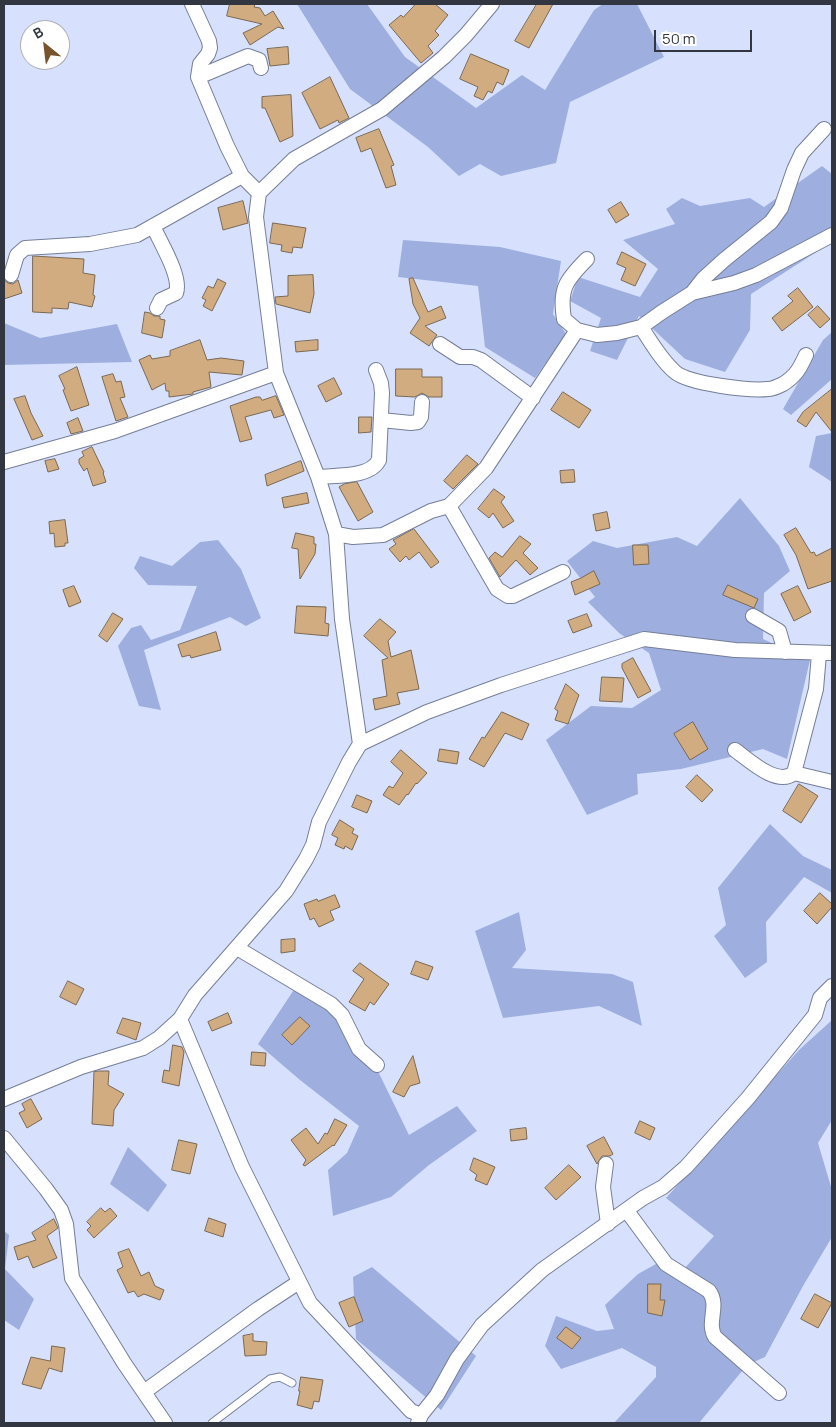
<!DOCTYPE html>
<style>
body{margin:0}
#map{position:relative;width:836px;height:1427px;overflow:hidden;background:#d7e1fd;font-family:Manrope,sans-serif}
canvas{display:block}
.frame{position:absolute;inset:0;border:5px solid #323641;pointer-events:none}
.north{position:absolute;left:20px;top:20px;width:50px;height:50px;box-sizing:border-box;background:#fff;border:1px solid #adafb3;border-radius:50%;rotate:331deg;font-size:14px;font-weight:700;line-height:20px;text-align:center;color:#323641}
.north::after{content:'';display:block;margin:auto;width:18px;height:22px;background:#76552c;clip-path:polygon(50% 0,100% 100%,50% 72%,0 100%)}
.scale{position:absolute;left:654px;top:30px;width:98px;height:22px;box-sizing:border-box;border:2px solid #323641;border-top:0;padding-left:6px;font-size:15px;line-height:18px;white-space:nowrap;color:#323641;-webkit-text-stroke:4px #fff;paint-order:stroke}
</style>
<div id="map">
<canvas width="836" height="1427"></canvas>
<div class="frame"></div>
<div class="north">B</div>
<div class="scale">50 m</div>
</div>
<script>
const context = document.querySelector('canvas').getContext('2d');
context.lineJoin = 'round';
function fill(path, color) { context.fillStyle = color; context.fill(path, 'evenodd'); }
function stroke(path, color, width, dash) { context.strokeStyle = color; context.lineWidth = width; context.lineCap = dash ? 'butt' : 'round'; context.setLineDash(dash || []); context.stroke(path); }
fill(new Path2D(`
 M297 4H367L405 57 476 108 522 75 545 90 594 10 603 4H637L664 57 570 102 556 163 501 176 480 164 459 176 428 147 350 89Z
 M822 166 832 174V242L751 294 750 330 725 372 685 359 639 316 617 360 590 351 601 318 570 301 578 277 640 297 658 269 623 240 675 224 666 209 682 198 700 206 750 198 764 207Z
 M403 240 500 247 561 261 553 314 566 334 535 378 485 347 478 286 398 277Z
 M4 323 40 338 117 324 132 362 4 365Z
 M832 332V379L791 415 783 409 823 340Z
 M832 433V482L809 467 816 436Z
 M740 498 779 546 790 571 764 593 763 639 810 660 787 759 763 749 681 769 637 774 638 794 587 815 546 740 591 706 632 708 661 690 649 653 619 633 588 602 595 597 567 561 593 541 617 548 677 537 697 546Z
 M218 540 241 569 261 618 246 626 230 617 144 650 161 710 139 706 118 646 131 628 141 625 151 640 180 630 197 586 148 585 134 568 140 556 172 566 200 542Z
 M770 824 803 856 832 870V893L804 877 766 922 767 962 745 978 714 936 726 925 718 888Z
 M519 912 526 950 512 968 612 974 633 982 642 1026 599 1006 503 1018 475 931Z
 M301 979 342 1017 375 1065 409 1135 457 1106 477 1131 429 1165 391 1197 333 1216 328 1170 347 1153 359 1126 300 1080 258 1044Z
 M832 1020V1120L818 1143 832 1190V1237L803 1286 765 1357 747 1365 699 1423H614L656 1377V1367L622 1348 561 1369 545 1346 556 1316 597 1331 614 1329 605 1305 638 1274 663 1260 683 1270 714 1236 666 1198 799 1050Z
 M128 1147 167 1185 148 1212 110 1184Z
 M4 1231 9 1235 5 1269 34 1299 19 1330 4 1320Z
 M372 1267 476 1356 441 1410 356 1339 353 1277Z`), '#9eafdf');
const building = new Path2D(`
 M230 4H255L254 7 260 8 265 16 273 11 284 29 278 27 250 45 243 33 262 24 227 16Z
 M416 4H435L448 15 435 31 439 35 428 46 433 53 421 63 389 25 401 15 403 17Z
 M537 4H553L529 48 515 41Z
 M288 47 289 64 270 66 267 49Z
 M471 54 509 70 503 85 497 82 492 93 488 91 483 100 474 96 478 87 460 79Z
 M330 77 349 118 339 123 338 120 320 129 302 93Z
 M291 95 293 136 280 142 265 108H262V97Z
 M379 129 394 165 391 166 396 185 386 188 371 148 361 152 356 138Z
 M243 201 248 223 223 230 218 208Z
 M621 202 629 215 616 223 608 210Z
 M273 223 306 228 302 248 293 247 292 253 281 251 282 245 270 243Z
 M622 252 646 264 635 286 621 280 626 268 617 264Z
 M33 256 84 259 83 273 95 275 93 295 95 296 92 307 69 302 68 309 52 308V313L33 312Z
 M313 275 314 294 310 313 276 304 275 297 288 296V276Z
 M413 278 428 312 441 306 446 318 425 326 437 335 429 346 410 333 420 318 413 304 409 279Z
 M218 279 226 283 212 311 203 306 206 300 202 298 208 286 213 288Z
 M4 280 8 283 13 284 18 280 22 293 4 299Z
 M798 288 813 307 782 331 772 318 793 301 788 296Z
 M818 306 830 319 820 328 808 315Z
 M145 312 150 313 154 316H160V319L165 320 162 338 142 333Z
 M200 340 207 360 221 358 244 361 242 375 209 372 211 387 193 392V394L169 397V391H166L165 383 152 390 139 360 150 355 152 359 170 356V351Z
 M318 340V350L296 352 295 342Z
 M77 367 89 405 71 411 63 390 65 389 59 376Z
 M396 369H422V377H442V397H429L422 393 415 397 396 396Z
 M113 374 116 382 121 381 125 397 120 398 128 417 116 421 102 377Z
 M334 378 342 394 326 402 318 386Z
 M832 389V432L816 412 806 427 797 421 803 412Z
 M563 392 591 410 579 428 551 410Z
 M25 396 31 413 43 436 32 440 14 399Z
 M276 396 284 415 274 418 271 410 245 417 252 439 240 442 230 406 256 397H260L262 400Z
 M359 417H372L371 432 359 433Z
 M78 418 83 431 71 434 67 423Z
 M92 447 104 472 103 473 106 482 93 486 87 468 84 471 79 463V459L84 456 82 452Z
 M467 455 478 464 453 489 444 481Z
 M55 459 59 469 48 472 45 461Z
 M301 461 304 471 267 486 265 475Z
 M574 470 575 482 561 483 560 471Z
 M357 482 373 512 358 521 339 487 344 484Z
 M494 489 505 497 501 502 514 521 503 528 493 513 489 518 478 509Z
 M307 493 309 503 284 508 282 498Z
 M607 512 610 528 596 531 593 515Z
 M65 520 68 543H65V546L55 547 54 533 50 534 49 522Z
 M796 528 811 553 814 552 816 556 832 548V581L808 589 796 555 784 535Z
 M414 529 439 562 431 568 419 552 409 560 406 556 400 562 389 549 396 544 393 540 395 539Z
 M296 533 314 537V544H316L315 554 300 579 298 549 292 548Z
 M520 536 531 544 523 553 538 568 530 575 516 560 500 577 489 558 495 552 502 557Z
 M633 545H648L649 564 634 565Z
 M594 571 600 584 575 595 571 582 581 578Z
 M728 585 758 599 754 608 723 595Z
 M74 586 81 602 69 607 63 590Z
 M798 586 811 612 794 621 781 594Z
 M297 606 326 607 325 623 329 624 328 636 295 633Z
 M113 613 123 619 107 642 99 636Z
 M587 614 592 626 573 633 568 621Z
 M380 619 396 632 388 641 391 657 411 650 419 689 397 693 400 704 375 710 373 699 387 696 382 660 388 658 364 636Z
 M216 632 221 650 191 658 190 655 182 657 178 645Z
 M633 658 651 691 638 698 622 668V664Z
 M602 677 624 678 622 702 600 701Z
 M566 684 579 695 568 724 555 720 558 711 555 709Z
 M502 712 529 724 522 740 505 733 484 767 469 759 482 737 484 738Z
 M693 722 708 749 690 760 674 734Z
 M440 749 459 752 457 764 438 761Z
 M401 750 427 773 417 784 416 783 408 795 407 794 399 805 383 795 389 786 393 788 403 773 391 762Z
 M697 775 713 790 702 802 686 787Z
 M799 784 818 796 801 823 783 811Z
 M357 795 372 801 367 813 352 807Z
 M340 820 354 829 352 833 358 836 352 850 345 846 344 849 335 845 338 838 332 835Z
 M820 893 832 904V907L817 924 804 911Z
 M335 895 340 907 330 911 334 920 319 927 314 918 310 920 304 904 317 899 318 901Z
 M295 939V951L281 953V940Z
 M416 961 433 967 428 980 411 974Z
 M360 963 389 984 374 1005 370 1002 365 1011 349 1002 364 979 353 971Z
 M68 981 84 989 76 1005 60 997Z
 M228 1013 232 1023 212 1031 208 1022Z
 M300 1017 310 1026 292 1045 282 1035Z
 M123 1018 141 1023 136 1040 117 1033Z
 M173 1045 182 1047 184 1052 179 1086 162 1082 164 1070 169 1071Z
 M252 1052 266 1053 265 1066 251 1065Z
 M413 1056 420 1083 410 1086 404 1097 393 1092Z
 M99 1071H109L108 1085 124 1094 114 1110 113 1126 92 1124 94 1072Z
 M31 1099 42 1119 27 1128 19 1113 25 1110 22 1104Z
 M335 1119 347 1125 334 1146 333 1145 305 1166 303 1165 306 1160 291 1140 306 1128 318 1144 325 1133 327 1134Z
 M640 1121 655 1128 650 1140 635 1133Z
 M526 1128 527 1139 511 1141 510 1130Z
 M604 1137 613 1154 610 1156H602L597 1164 587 1146Z
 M179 1140 197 1144 190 1174 172 1170Z
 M474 1158 495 1167 487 1185 475 1180 477 1175 470 1170Z
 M569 1165 581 1177 556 1200 545 1188Z
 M101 1208 105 1212 110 1208 117 1216 94 1238 87 1230 91 1226 87 1222Z
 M209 1218 226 1224 223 1237 205 1231Z
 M54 1219 58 1228 47 1236 57 1258 33 1268 28 1256 18 1260 14 1247 36 1240 32 1233Z
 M129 1249 141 1276 149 1272 155 1286 164 1290 160 1300 144 1294 138 1297 134 1291 128 1293 117 1270 123 1267 118 1253Z
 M648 1284H661L660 1300H665L662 1316 648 1313Z
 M815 1294 832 1303 818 1328 801 1319Z
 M354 1297 363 1321 349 1327 339 1303Z
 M566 1327 581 1338 572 1349 557 1338Z
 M253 1334V1341L267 1342 266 1355 245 1356 243 1336Z
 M52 1346 65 1348 62 1372 49 1368 41 1389 22 1384 31 1357 50 1361Z
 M301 1377 323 1380 319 1402 314 1401 312 1409 297 1405 300 1391H299Z`);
fill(building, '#d1ac81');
stroke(building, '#7a6853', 1);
const lane = new Path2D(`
 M212 1423 270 1379 280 1377 292 1383`);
const street = new Path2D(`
 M192 4 209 41 210 48 208 54 200 64 198 77 227 146 242 176 259 193
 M198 77 248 56 259 60 261 68
 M153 226C160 242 182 277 176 293L161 300 157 308
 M587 259C566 280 559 289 564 319L577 330 597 335 617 333 641 327 662 312 692 293 734 283 756 275 832 235
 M11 275 17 255 25 248 90 244 137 235 242 176
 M692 293 703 279 724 260 771 222 781 208 794 170 802 153 824 129
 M641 327C651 342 661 360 675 372 689 384 750 391 768 389 772 389 779 386 783 384 796 376 800 368 806 355
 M440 344 460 357H473L481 360 533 398
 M276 373 318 477 336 534 342 619 360 744
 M381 420 411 423 418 422 421 417 422 402
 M4 462 115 431 276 373 256 217 259 193 294 159 382 109 444 57 466 35 492 4
 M318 477C336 475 370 478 379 460L382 393 381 383 376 370
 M449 506 497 589 508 596H513L563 572
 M336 534 353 537 383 535 431 511 449 506 486 468 577 330
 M753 616 779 631 785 652
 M735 750C749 760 777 787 794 773L816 689 819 654
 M794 773 832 782
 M237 948 331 1004 342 1015 359 1049 377 1065
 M180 1019 242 1167 310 1303 411 1411 421 1415
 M4 1099 81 1067 143 1048 159 1038 180 1019 195 995 286 891 306 859 313 845 319 822 349 762 360 744 427 712 501 685 644 639 735 650 832 653
 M4 1138 46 1189 61 1210 66 1224 72 1278 124 1363 165 1423
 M606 1164 603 1187 608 1224
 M627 1211 666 1264 709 1291C720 1306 706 1322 715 1337L779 1393
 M144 1392 258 1309 299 1282
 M418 1423 421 1415 437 1395 457 1359 482 1325 542 1270 643 1198 663 1187 686 1167 748 1098 815 1015 820 998 832 986`);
stroke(lane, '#757e97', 9);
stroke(street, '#757e97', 16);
stroke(lane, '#fff', 7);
stroke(street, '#fff', 14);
</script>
